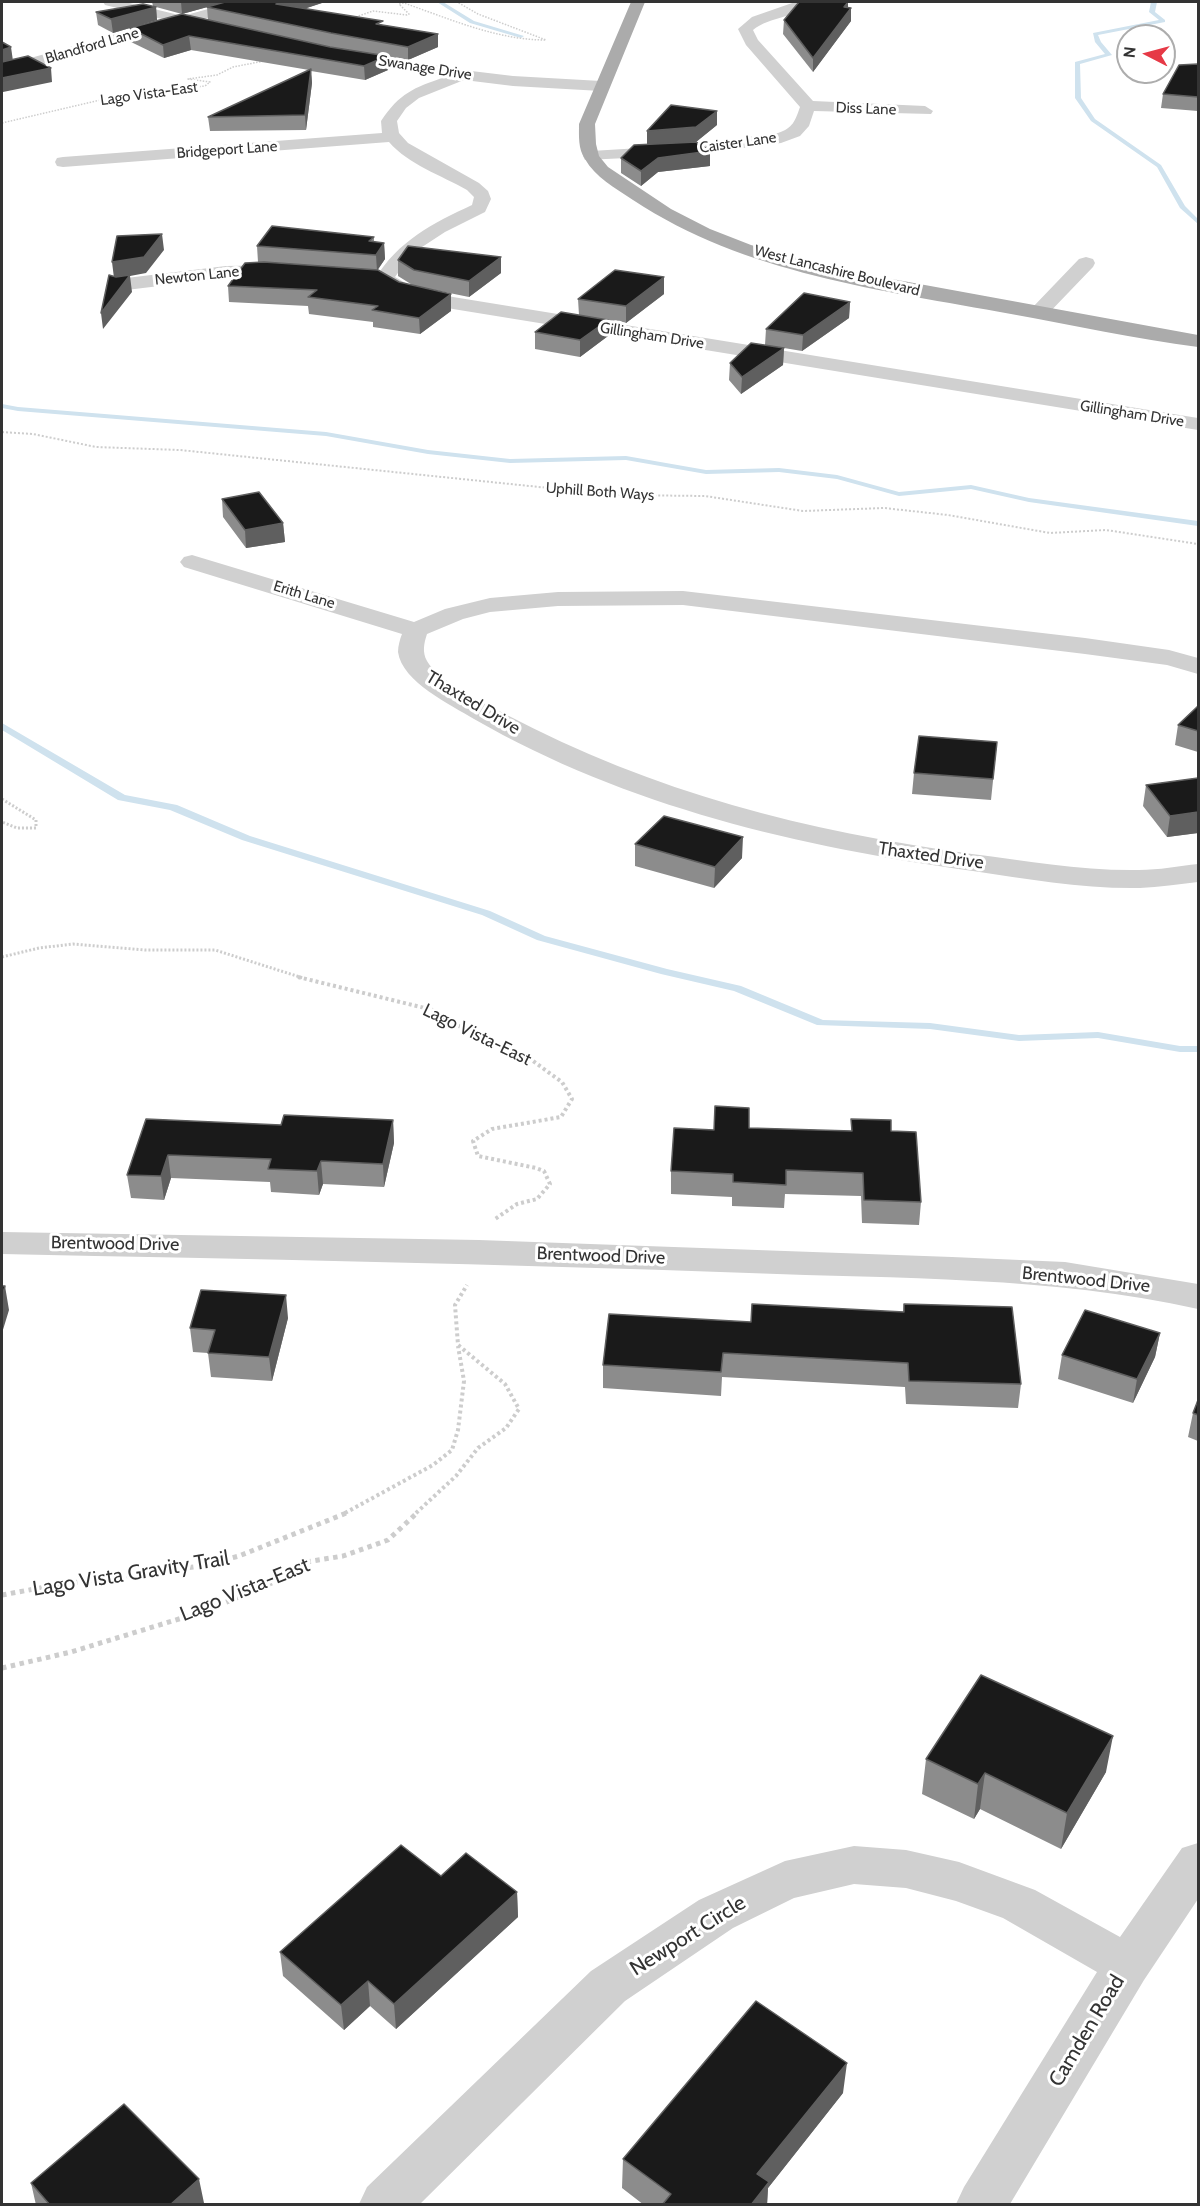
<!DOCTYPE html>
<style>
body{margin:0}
#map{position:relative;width:1200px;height:2206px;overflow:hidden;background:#fff;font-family:Cabin,sans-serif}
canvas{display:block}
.frame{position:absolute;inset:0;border:3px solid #333;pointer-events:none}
.north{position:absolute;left:1116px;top:24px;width:60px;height:60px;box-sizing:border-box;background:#fff;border:2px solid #adadad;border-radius:50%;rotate:276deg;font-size:16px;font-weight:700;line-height:24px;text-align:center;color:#333}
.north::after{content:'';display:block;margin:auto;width:21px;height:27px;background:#e63946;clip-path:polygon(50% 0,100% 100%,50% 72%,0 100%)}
</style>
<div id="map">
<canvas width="1200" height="2206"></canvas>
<div class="frame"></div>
<div class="north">N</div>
</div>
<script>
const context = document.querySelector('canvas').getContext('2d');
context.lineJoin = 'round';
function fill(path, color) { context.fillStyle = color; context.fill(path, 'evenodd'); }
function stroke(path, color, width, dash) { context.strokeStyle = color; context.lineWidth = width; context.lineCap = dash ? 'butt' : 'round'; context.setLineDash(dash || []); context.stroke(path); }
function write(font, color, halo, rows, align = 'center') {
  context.font = font + ' Cabin,sans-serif'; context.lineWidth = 6; context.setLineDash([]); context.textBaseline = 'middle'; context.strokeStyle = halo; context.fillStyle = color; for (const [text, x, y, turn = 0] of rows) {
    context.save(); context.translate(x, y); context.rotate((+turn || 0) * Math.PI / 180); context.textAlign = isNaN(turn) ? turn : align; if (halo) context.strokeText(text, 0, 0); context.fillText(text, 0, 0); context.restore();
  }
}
fill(new Path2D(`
 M437 2H443L474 21 524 36 521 38 470 23Z
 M1151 2H1157L1155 12 1165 20V22L1098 35 1101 42 1112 55 1080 64 1081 98 1095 119 1161 165 1185 206 1198 219V224L1180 208 1157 167 1091 121 1075 98V62L1105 54 1095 42 1093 33 1159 20 1149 12Z
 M2 404 18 407 326 432 428 450 510 459 626 456 706 470 779 468 837 475 899 492 971 485 1029 498 1198 521V526L1029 502 971 489 899 496 837 479 779 472 706 474 626 460 510 463 428 454 326 436 18 411 2 408Z
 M2 723 125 795 177 805 250 836 490 911 545 936 667 969 741 986 823 1020 930 1023 1019 1035 1098 1032 1180 1046H1198V1052H1180L1098 1038 1019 1041 930 1029 817 1025 734 991 661 974 537 940 482 915 242 840 170 810 118 800 2 730Z`), '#cfe2ee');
stroke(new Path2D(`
 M353 18 373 11 407 15 409 14 399 4 404 3C450 19 497 40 546 40L478 14 457 2
 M2 123 126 94 205 86 210 82 188 79 217 75 233 67 264 61`), '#cdcdcd', 1.5, [1.5, 1.5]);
stroke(new Path2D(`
 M2 432 33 434 96 447 180 450 617 495 705 496 803 511 884 508 948 515 1050 533 1106 530 1198 544`), '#cdcdcd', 2, [2, 2]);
stroke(new Path2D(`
 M2 799 36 820V828H17L2 822
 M2 957 39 948 73 944 145 950H215L303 978`), '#cdcdcd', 3, [2, 2]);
stroke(new Path2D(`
 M298 977 433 1010 472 1034 526 1056 562 1082 572 1099 561 1117 492 1129 473 1141 478 1156 536 1168 544 1171 550 1184 537 1199 517 1204 495 1219
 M345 1513 433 1465 452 1450 458 1430 464 1381 458 1346
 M416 1513 456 1476 478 1448 506 1428 519 1409 505 1384 458 1345 455 1305 467 1285`), '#cdcdcd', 4, [3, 3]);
stroke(new Path2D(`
 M2 1595 56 1585 201 1566 239 1556 349 1512
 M2 1668 71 1652 205 1611 274 1582 306 1562 343 1556 388 1540 418 1512`), '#cdcdcd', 5, [4.5, 4.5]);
fill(new Path2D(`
 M103 2H125L183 16 233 2H254L252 5 200 20 220 25 222 28 220 31 215 32 183 24 2 75V66L166 20 105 5Z
 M795 2H812C798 18 770 16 753 30L758 40 813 101 925 106 933 111 931 114 814 111 809 126 800 136 781 143 690 155 585 160 583 156 591 151 690 145 778 133C793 128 795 121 800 107L746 45 738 29 752 17Z
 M344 50 463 70 513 76 601 81 609 86 601 91 513 86 464 80 419 98 406 108 397 121 399 133 408 143 479 183 488 191 491 199 485 212 445 232 419 249 408 259 395 277 414 288 453 297 1198 418V430L453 309C431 304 388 298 375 279 398 241 433 223 472 205L474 197 467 190C441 175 409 165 389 142L63 167 57 166 55 162 57 158 63 157 382 133 381 121C400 93 413 88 445 77L339 58 336 55 339 52Z
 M1086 257 1093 259 1095 263 1093 267 1045 317H1031L1028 313 1031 309 1079 259Z
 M283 265 290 267 292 271 290 275 226 278 118 291 111 289 108 285 111 281 118 279 226 266Z
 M192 555 414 622 445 609 490 598 558 592 683 591 1085 638 1169 650 1198 658V674L1167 665 1085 654 683 605 558 606 490 612 463 619 427 634C424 643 422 652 427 661 438 681 484 703 505 714 655 793 805 831 972 854 1027 861 1083 871 1139 870 1159 870 1179 866 1198 864V882C1179 884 1159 887 1140 888 1084 889 1028 879 973 871 800 847 627 807 474 719 451 705 402 682 398 652 398 646 400 639 402 634L184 567 180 562 184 557Z
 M2 1232 479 1240 952 1257 1065 1262 1198 1284V1309C1052 1276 899 1279 749 1273 500 1264 251 1259 2 1254Z
 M1198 1843V1899L1144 1980 1010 2204H956L964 2187 1097 1972 1003 1918 956 1901 906 1888 854 1884 794 1898 733 1928 625 2001 420 2204H359L367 2187 591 1971 699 1900 785 1861 854 1846 906 1850 959 1862 1035 1890 1120 1937 1182 1848Z`), '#d0d0d0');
fill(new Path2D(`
 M631 2H645L595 124 596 144 599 156 608 167 671 209 710 229 751 245 832 268 1198 335V347C1136 339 1073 325 1011 314 881 290 745 274 633 200 615 188 595 177 585 159 578 149 579 136 579 124Z`), '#ababab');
fill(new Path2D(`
 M152 2H325L303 9 383 25 438 34V47L408 60 387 57 388 70 365 80 311 71 312 83 306 130 210 131 208 117 309 70 191 50 164 58 131 42 130 28 208 20 207 7 182 14 156 7 157 20 113 33 98 25 96 12 153 6Z
 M848 8 851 21 813 72 783 34 784 20Z
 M1198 64V111L1161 108 1163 94Z
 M717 125 696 142 710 166 658 172 641 186 621 173V158L647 144Z
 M374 237V242L384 243 385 259 377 270 399 282 414 286 398 276V260L501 273 469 297 420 287 451 311 420 334 373 327V322L309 314 308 306 229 302 228 286 258 262 257 246Z
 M664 277V294L626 323 608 320V336L580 357 535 349V332L579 315 578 299Z
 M850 302 849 318 802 351 784 348 783 365 741 394 729 380 730 363 765 345 766 329Z
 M222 499 283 523 285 542 246 548 223 517Z
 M1198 706V752L1175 745 1178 725Z
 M997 742 991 800 912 794 914 773Z
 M1198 778V833L1167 837 1143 806 1146 785Z
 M635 844 742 858 714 888 635 866Z
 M146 1119 281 1125 393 1120 394 1143 384 1187 323 1184 319 1195 271 1192 270 1182 171 1178 164 1200 131 1198 127 1175Z
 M851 1119 891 1131 921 1202 919 1225 862 1223 861 1196 785 1194 784 1208 732 1206V1197L671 1194V1171L714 1130 749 1128 851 1131Z
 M904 1304 1021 1384 1018 1408 906 1404 905 1387 722 1377 721 1396 603 1388V1365L751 1322 903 1312Z
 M288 1318 272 1381 211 1377 208 1353 193 1352 190 1328Z
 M1160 1333 1155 1357 1133 1403 1058 1379 1062 1355Z
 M1198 1400V1441L1188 1437 1193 1413Z
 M926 1759 1106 1772 1061 1849 980 1809 974 1819 922 1794Z
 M441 1876 517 1892 518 1917 396 2029 370 2006 344 2030 283 1976 280 1952Z
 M843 2093 768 2188 767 2205H644L622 2188 623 2159Z
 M31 2183 204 2203 202 2205H36Z`), '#8c8c8c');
fill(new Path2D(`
 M181 2H226L182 14Z
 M285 2H325L277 18 276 4Z
 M848 2V12L851 8V21L813 72V58Z
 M156 7 157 20 113 33 111 19Z
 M438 34V47L408 60V47Z
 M189 36 191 50 164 58 163 45Z
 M11 47 13 61 2 64V50Z
 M387 56 388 70 365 80 364 66Z
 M51 68 52 82 3 92 2 78Z
 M311 69 312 83 306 130 305 115Z
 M717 111V125L696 142 647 145V131Z
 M710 151V166L658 172 641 186V171L658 158Z
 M162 234 164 250 146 273 130 276 132 292 103 329 101 313 114 278 112 262Z
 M384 243 385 259 377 271 376 255Z
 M501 257V273L469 297V281Z
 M664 277V294L626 323V306Z
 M451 294V311L420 334 419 318Z
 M850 302 849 318 802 351 803 335Z
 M608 320V336L580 357V340Z
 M784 348 783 365 741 394 742 377Z
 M283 523 285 542 246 548 245 530Z
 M1198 812V833L1167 837 1170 816Z
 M743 837 742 858 714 888 715 867Z
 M393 1120 394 1143 384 1187 383 1164Z
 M168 1155 171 1178 164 1200 161 1176Z
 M321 1161 323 1184 319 1195 317 1171Z
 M5 1286 9 1310 2 1333V1296Z
 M286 1295 288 1318 272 1381 269 1357Z
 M1160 1333 1155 1357 1133 1403 1137 1379Z
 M1113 1736 1106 1772 1061 1849 1067 1813Z
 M985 1773 980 1809 974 1819 978 1784Z
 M517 1892 518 1917 396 2029 394 2004Z
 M368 1981 370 2006 344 2030 341 2005Z
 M847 2063 843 2093 768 2188 767 2205H751L757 2174Z
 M199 2179 204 2203 202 2205H170Z`), '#5f5f5f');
const building = new Path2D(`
 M225 2H285L276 4 383 21 376 24 438 34 408 47 331 33 207 7Z
 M799 2H848L844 7 851 8 813 58 784 20Z
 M143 4 156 7 111 19 96 12Z
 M182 14 330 47 387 56 364 66 189 36 163 45 130 28Z
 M2 42 11 47 2 50Z
 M28 56 51 68 2 78V62Z
 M1198 64V97L1163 94 1179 65Z
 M311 69 305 115 208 117Z
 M671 105 717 111 696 127 647 131Z
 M696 142 710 151 658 158 641 171 621 158 634 145Z
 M272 226 374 237 369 241 384 243 376 255 257 246Z
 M162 234 144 257 112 262 117 236Z
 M408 246 501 257 469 281 414 270 398 260Z
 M264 262 378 270 399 282 451 294 419 318 372 310 378 306 308 297 317 290 228 286 245 263Z
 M615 270 664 277 626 306 578 299Z
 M109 275 116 277 130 275 101 313Z
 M804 293 850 302 803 335 766 329Z
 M561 312 608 320 580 340 535 332Z
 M751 343 784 348 742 377 730 363Z
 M259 492 283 523 245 530 222 499Z
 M1198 706V731L1178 725Z
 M919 736 997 742 993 779 914 773Z
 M1198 778V812L1170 816 1146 785Z
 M664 816 743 837 715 867 635 844Z
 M715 1106 749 1108V1128L852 1131 851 1119 891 1120V1131L916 1132 921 1202 864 1200 863 1173 786 1170V1185L733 1182V1174L671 1171 674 1128 714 1130Z
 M284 1115 393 1120 383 1164 321 1161 317 1171 268 1169 271 1159 168 1155 161 1176 127 1175 146 1119 281 1125Z
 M2 1286H5L2 1296Z
 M201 1290 286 1295 269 1357 208 1353 215 1330 190 1328Z
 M752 1304 904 1312V1304L1012 1307 1021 1384 909 1381 908 1363 723 1353 721 1372 603 1365 609 1314 751 1322Z
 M1085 1310 1160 1333 1137 1379 1062 1355Z
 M1198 1400V1415L1193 1413Z
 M981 1675 1113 1736 1067 1813 985 1773 978 1784 926 1759Z
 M401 1845 441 1876 466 1853 517 1892 394 2004 368 1981 341 2005 280 1952Z
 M756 2001 847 2063 757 2174 769 2182 751 2205H662L671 2194 623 2159Z
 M124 2104 199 2179 170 2205H50L31 2183Z`);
fill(building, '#1a1a1a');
stroke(building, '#5f5f5f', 1.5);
write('15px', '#333', '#fff', [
 ["Blandford Lane",92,46,-16],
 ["Swanage Drive",425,68,9],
 ["Lago Vista-East",149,94,-8],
 ["Diss Lane",866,109,2],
 ["Caister Lane",738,143,-8],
 ["Bridgeport Lane",227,150,-4],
 ["West Lancashire Boulevard",837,271,14],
 ["Newton Lane",197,276,-6],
 ["Gillingham Drive",652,336,9],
 ["Gillingham Drive",1132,414,9],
 ["Uphill Both Ways",600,492,4],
 ["Erith Lane",304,595,17]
]);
write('18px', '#333', '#fff', [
 ["Thaxted Drive",473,703,31],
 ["Thaxted Drive",931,856,8],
 ["Lago Vista-East",477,1035,26],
 ["Brentwood Drive",115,1244,1],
 ["Brentwood Drive",601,1256,2],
 ["Brentwood Drive",1086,1280,6]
]);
write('21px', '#333', '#fff', [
 ["Lago Vista Gravity Trail",131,1574,-9],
 ["Lago Vista-East",245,1590,-22],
 ["Newport Circle",688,1936,-32],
 ["Camden Road",1087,2031,-59]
]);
</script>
